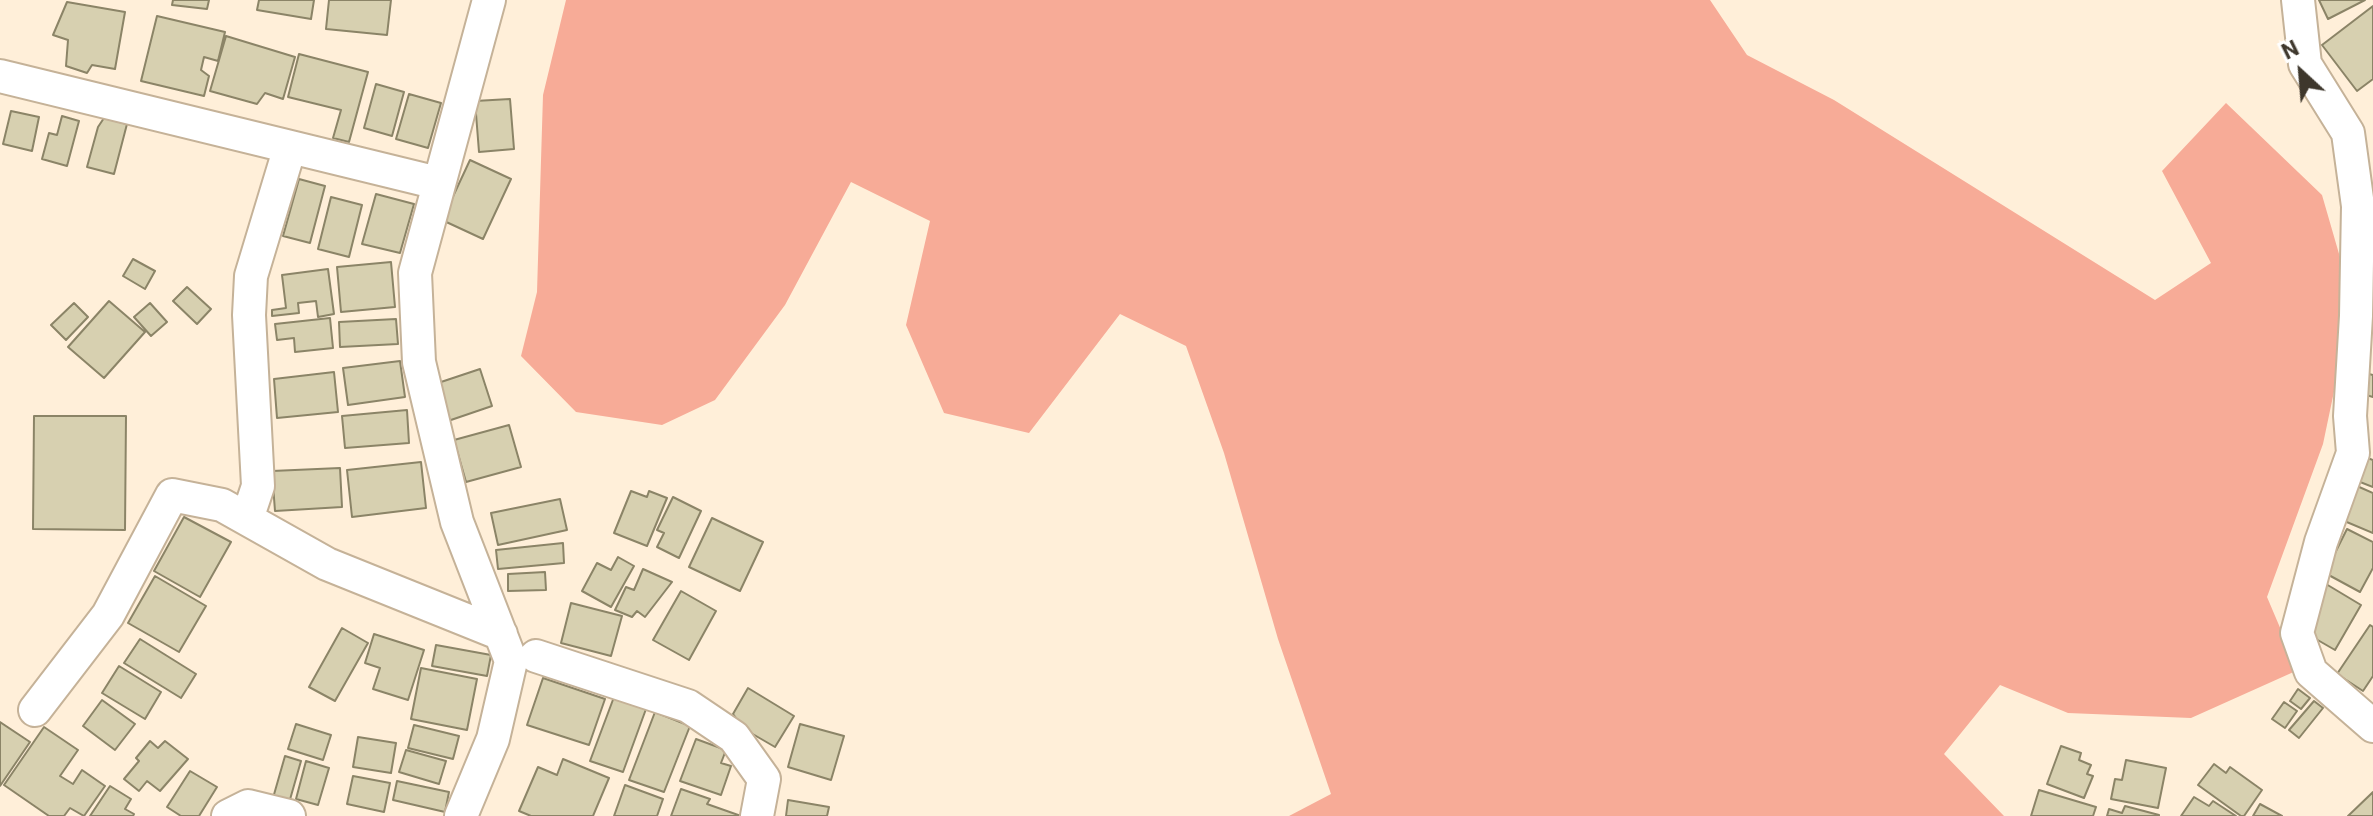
<!DOCTYPE html>
<style>
body{margin:0}
#map{position:relative;width:2373px;height:816px;overflow:hidden;background:#ffefd9;font-family:Roboto,sans-serif}
canvas{display:block}
.north{position:absolute;left:2261px;top:32px;width:80px;height:80px;-webkit-text-stroke:6px #fff;paint-order:stroke;rotate:334deg;font-size:22px;font-weight:700;line-height:32px;text-align:center;color:#3e372c}
.north::after{content:'';display:block;margin:auto;width:28px;height:36px;background:#3e372c;clip-path:polygon(50% 0,100% 100%,50% 72%,0 100%)}
</style>
<div id="map">
<canvas width="2373" height="816"></canvas>
<div class="north">N</div>
</div>
<script>
const context = document.querySelector('canvas').getContext('2d');
context.lineJoin = 'round';
function fill(path, color) { context.fillStyle = color; context.fill(path, 'evenodd'); }
function stroke(path, color, width, dash) { context.strokeStyle = color; context.lineWidth = width; context.lineCap = dash ? 'butt' : 'round'; context.setLineDash(dash || []); context.stroke(path); }
fill(new Path2D(`
 M566 0H1710L1747 55 1834 100 2155 300 2211 263 2162 171 2226 103 2322 195 2348 285 2350 315 2323 444 2267 597 2298 670 2191 718 2068 713 2000 685 1944 754 2004 816H1289L1331 794 1278 639 1224 453 1186 346 1120 314 1029 433 944 413 906 325 930 221 851 182 785 305 715 400 662 425 576 412 521 356 537 292 543 95Z`), '#f7ab97');
const building = new Path2D(`
 M173 0H209L207 9 172 5Z
 M259 0H314L311 19 257 10Z
 M329 0H391L387 35 326 29Z
 M2319 0H2365L2328 19Z
 M67 2 125 12 115 69 92 65 87 73 66 66 68 40 53 35Z
 M2373 6V79L2357 91 2322 45Z
 M157 16 225 32 218 61 204 57 201 70 209 76 204 96 141 81Z
 M226 36 295 57 283 99 265 93 257 104 210 91Z
 M299 54 368 72 349 142 333 138 341 110 288 97Z
 M376 84 404 92 392 136 364 128Z
 M409 94 441 103 428 148 396 139Z
 M510 99 514 149 479 152 475 101Z
 M11 111 39 117 32 151 3 144Z
 M62 116 79 121 67 166 42 159 49 133 57 135Z
 M104 118 127 124 114 174 87 167 98 127Z
 M470 160 511 179 483 239 442 220Z
 M299 179 325 186 310 243 283 236Z
 M376 194 414 204 400 253 362 244Z
 M331 197 362 205 349 257 318 249Z
 M133 259 155 271 145 289 123 276Z
 M391 262 395 307 341 312 337 267Z
 M328 269 334 314 318 317 316 301 298 303 299 313 272 316V310L286 308 282 275Z
 M187 287 211 309 197 324 173 301Z
 M109 301 145 332 104 378 68 347Z
 M74 303 88 317 66 340 51 325Z
 M150 303 167 322 151 336 134 317Z
 M330 318 333 348 295 352 294 338 277 340 275 324Z
 M396 319 398 344 340 347 339 322Z
 M400 361 405 397 348 405 343 368Z
 M480 369 492 406 448 421 435 384Z
 M334 372 338 412 277 418 274 379Z
 M2369 374 2373 375V397L2363 394Z
 M407 410 409 443 345 448 342 416Z
 M34 416H126L125 530 33 529Z
 M509 425 521 467 466 482 454 440Z
 M2365 457 2373 460V487L2355 480Z
 M421 462 426 508 352 517 347 470Z
 M340 468 342 507 275 511 272 471Z
 M2357 486 2373 493V533L2342 520Z
 M631 491 647 497 649 491 667 498 647 546 614 533Z
 M673 497 701 511 679 558 657 547 664 533 657 530Z
 M560 499 567 530 498 545 491 513Z
 M184 517 231 542 200 597 154 571Z
 M712 518 763 542 740 591 689 567Z
 M2347 529 2373 542V568L2360 592 2325 573Z
 M563 543 564 563 498 569 496 550Z
 M618 557 634 566 611 607 582 591 597 563 611 570Z
 M643 569 672 582 645 617 637 611 632 617 615 610 626 587 634 590Z
 M545 572 546 590 508 591V574Z
 M155 576 206 606 179 652 128 623Z
 M2326 584 2361 605 2335 650 2309 635 2317 621 2307 615Z
 M681 591 716 611 689 660 653 640Z
 M571 603 622 616 611 656 561 643Z
 M2370 625 2373 627V676L2363 691 2337 674Z
 M342 628 368 643 335 701 309 687Z
 M374 634 424 650 408 700 373 689 380 668 365 663Z
 M140 639 196 674 181 698 124 663Z
 M436 645 491 655 487 676 432 666Z
 M119 666 161 692 145 719 102 693Z
 M421 668 477 679 467 730 411 719Z
 M543 678 605 699 589 745 527 725Z
 M748 688 794 716 775 747 744 729 733 714Z
 M2298 689 2310 698 2301 709 2290 701Z
 M614 697 646 709 623 772 590 761Z
 M102 700 135 724 115 750 83 726Z
 M2314 701 2323 708 2299 738 2289 730Z
 M2284 702 2297 711 2285 728 2272 719Z
 M655 712 690 726 664 792 629 780Z
 M0 722 30 742 0 786Z
 M296 724 331 735 323 760 288 749Z
 M800 724 844 736 831 780 788 767Z
 M414 725 459 736 453 759 408 748Z
 M44 727 78 750 60 776 73 784 82 770 105 786 84 816 70 808 64 816H49L4 785Z
 M358 737 396 743 391 773 353 767Z
 M696 739 726 750 721 763 731 766 721 795 680 781Z
 M150 741 158 748 165 741 188 759 160 791 147 781 139 791 124 779 139 761 136 758Z
 M2061 746 2081 753 2079 760 2091 765 2087 774 2093 776 2084 798 2047 784Z
 M406 750 446 761 439 784 399 772Z
 M285 756 301 761 289 803 273 798Z
 M563 759 609 778 593 816H531L519 811 538 767 557 775Z
 M2126 760 2166 768 2158 808 2111 799 2115 779 2122 780Z
 M306 761 329 768 318 805 296 799Z
 M2214 764 2226 773 2230 767 2262 790 2244 816H2241L2198 785Z
 M190 771 217 787 199 816H181L167 807Z
 M353 776 390 783 384 812 347 804Z
 M397 781 449 792 445 812 393 800Z
 M625 785 663 799 657 816H614Z
 M110 786 131 799 125 809 134 814 133 816H90Z
 M681 789 710 799 707 804 741 816H671Z
 M2039 790 2096 807 2093 816H2031Z
 M2373 792V816H2348Z
 M2194 797 2209 806 2213 801 2236 816H2181Z
 M788 800 829 807 827 816H786Z
 M2260 804 2282 816H2253Z
 M2125 806 2159 815V816H2107L2109 809 2122 813Z`);
fill(building, '#d7d0b0');
stroke(building, '#8b8467', 2);
const street = new Path2D(`
 M2298 0 2305 64 2348 133 2358 206 2356 316 2350 416 2353 453 2321 542 2297 633 2311 672 2373 726
 M0 76 438 183
 M247 519 258 486 249 315 251 276 290 147
 M536 656 688 706 734 737 764 779 757 816
 M35 710 108 615 172 495 222 505 327 564 501 634
 M228 816 248 806 289 816
 M461 816 493 739 511 661 457 522 419 362 415 273 489 0`);
stroke(street, '#c5b298', 36);
stroke(street, '#fff', 32);
</script>
